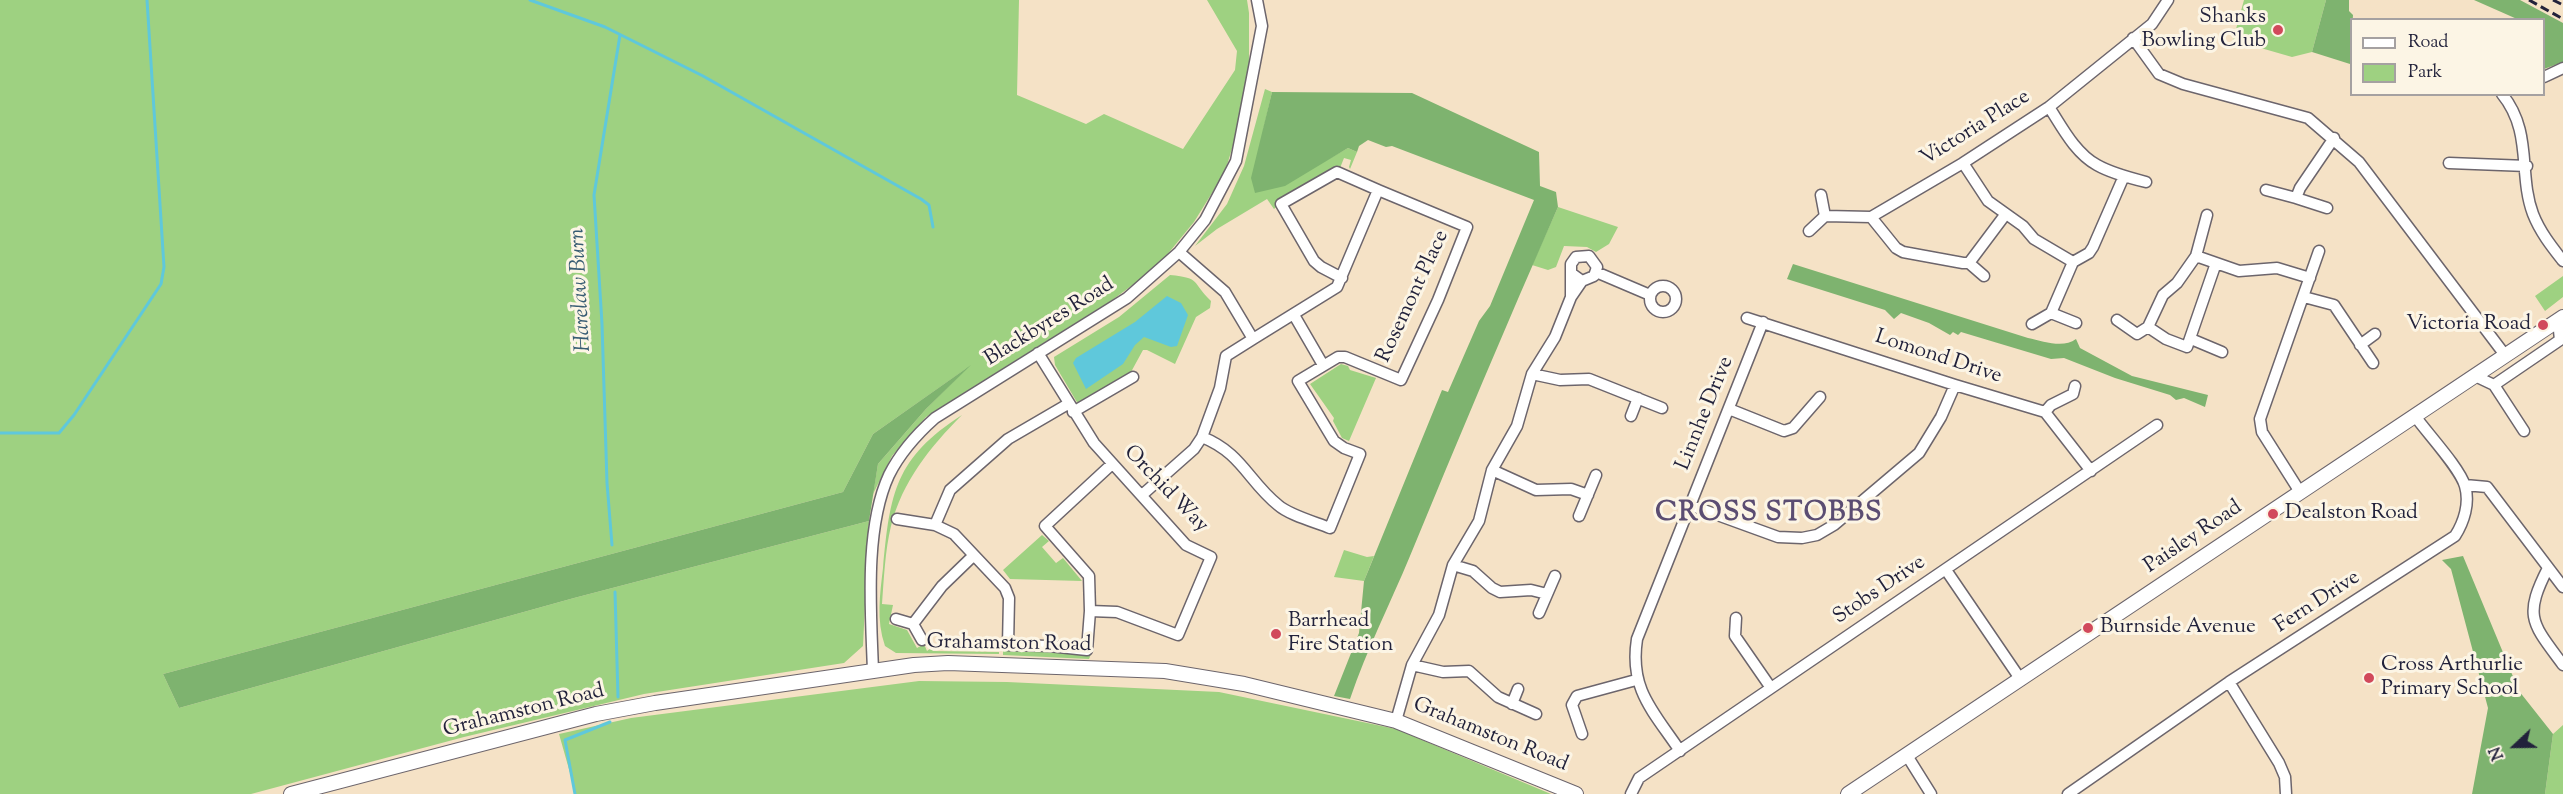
<!DOCTYPE html>
<style>
body{margin:0}
#map{position:relative;width:2563px;height:794px;overflow:hidden;background:#f5e2c6;font-family:"Sorts Mill Goudy",serif}
canvas{display:block}
.legend{position:absolute;left:2350px;top:18px;width:195px;height:78px;box-sizing:border-box;background:#fcf5e5;border:2px solid #a5a1a1;margin:0;padding:8px 10px;list-style:none;font-size:18px;color:#22223b}
.legend li{display:flex;align-items:center;gap:12px;height:30px}
.legend b{width:30px;border:2px solid #a5a1a1}
.north{position:absolute;left:2485px;top:716px;width:60px;height:60px;-webkit-text-stroke:4px #fcf5e5;paint-order:stroke;rotate:248deg;font-size:16px;font-weight:700;line-height:24px;text-align:center;color:#22223b}
.north::after{content:'';display:block;margin:auto;width:21px;height:27px;background:#22223b;clip-path:polygon(50% 0,100% 100%,50% 72%,0 100%)}
</style>
<div id="map">
<canvas width="2563" height="794"></canvas>
<ul class="legend">
<li><b style="height:8px;background:#fff"></b>Road</li>
<li><b style="height:16px;background:#9ed181"></b>Park</li>
</ul>
<div class="north">N</div>
</div>
<script>
const context = document.querySelector('canvas').getContext('2d');
context.lineJoin = 'round';
function fill(path, color) { context.fillStyle = color; context.fill(path, 'evenodd'); }
function stroke(path, color, width, dash) { context.strokeStyle = color; context.lineWidth = width; context.lineCap = dash ? 'butt' : 'round'; context.setLineDash(dash || []); context.stroke(path); }
function write(font, color, halo, rows, align = 'center') {
  context.font = font + ' "Sorts Mill Goudy",serif'; context.lineWidth = 6; context.setLineDash([]); context.textBaseline = 'middle'; context.strokeStyle = halo; context.fillStyle = color; for (const [text, x, y, turn = 0] of rows) {
    context.save(); context.translate(x, y); context.rotate((+turn || 0) * Math.PI / 180); context.textAlign = isNaN(turn) ? turn : align; if (halo) context.strokeText(text, 0, 0); context.fillText(text, 0, 0); context.restore();
  }
}
fill(new Path2D(`
 M0 0H1019L1017 95 1086 124 1104 114 1183 149 1235 70 1237 51 1207 0H1247L1249 13V66L1239 125 1225 172 1194 222 1157 267 1100 309 926 417 892 456 873 494 878 464 926 409 967 368 873 434 843 492 163 674 179 708 574 598 869 521 863 646 844 663 644 694 464 737 251 794H0Z
 M2244 0H2326L2312 52 2292 57 2233 40Z
 M1265 89 1272 92 1263 131 1318 165 1348 148 1357 152 1350 169 1349 167 1351 160 1344 158 1340 168 1335 167 1275 202 1277 206 1274 209 1267 199 1217 229 1195 246 1227 204 1244 166Z
 M1558 207 1618 227 1609 244 1596 252 1587 247 1564 246 1556 267 1548 270 1532 265Z
 M1170 275C1202 278 1191 282 1211 301L1210 308 1196 317 1175 364 1147 350H1143L1131 372 1078 404 1055 365 1054 357 1119 317Z
 M2563 276V297L2545 311 2535 296Z
 M1341 364 1348 366 1350 370 1376 378 1349 441 1342 438 1333 421 1334 418 1310 384Z
 M962 415C930 447 902 482 891 526 885 551 884 578 882 604L893 605 889 624 907 630 917 648 924 644 927 651 931 648 933 651 999 652V654L896 653 885 646C876 620 880 594 883 568 890 493 895 458 962 415Z
 M1042 535 1049 541 1042 547 1056 563 1063 558 1082 581 1010 579 1003 570Z
 M1344 550 1367 557 1374 556 1364 581 1334 577Z
 M1003 649 1091 654 1089 659 1003 655Z
 M919 681 1007 682 1219 692 1396 729 1551 794H576L559 734 631 718Z
 M2563 725V794H2545L2553 734Z`), '#9ed181');
fill(new Path2D(`
 M2326 0H2349V11L2353 15 2350 64 2312 52Z
 M2474 0H2520L2563 23V62L2544 69 2545 33 2544 20 2517 19Z
 M1272 92 1412 93 1539 152 1540 186 1556 192 1558 207C1507 323 1458 439 1410 556 1390 604 1367 649 1350 699L1334 696 1359 633 1364 581 1442 390 1448 392 1479 321 1490 306 1534 200 1392 146 1386 147 1368 140 1359 146 1357 152 1348 148 1285 186 1255 193 1251 178Z
 M1793 264 2028 338C2043 341 2063 349 2076 339L2080 348 2132 376 2208 395 2205 407 2184 398 2176 400 2170 395 2115 378 2064 358 2051 359 1961 332 1958 335 1953 332 1950 335 1929 323 1901 313 1894 319 1885 310 1787 279Z
 M971 365 926 409 878 464 869 521 574 598 179 708 163 674 843 492 873 434Z
 M2463 556 2519 691 2553 734 2545 794H2472L2488 708 2451 569 2442 560Z`), '#7eb36f');
fill(new Path2D(`
 M1167 296 1181 303 1188 315 1177 346 1171 347 1144 337 1135 345 1123 364 1086 389 1073 363 1076 358 1135 322Z`), '#5fc8db');
stroke(new Path2D(`
 M530 0 605 27 703 76 921 199 929 205 933 227
 M0 433H59L74 415 161 284 164 267 147 0
 M612 545 607 483 602 324 594 195 620 35
 M615 592 618 697
 M575 794 565 740 610 722`), '#5fc8db', 3);
const minor = new Path2D(`
 M2133 38 2159 74 2183 84 2308 118 2359 162 2505 355
 M2544 77 2563 68
 M2502 94C2533 132 2518 174 2533 214 2540 232 2552 247 2563 261
 M2049 107C2062 127 2075 153 2097 165 2111 173 2130 178 2146 182
 M1963 163 1988 201 2023 226 2034 239 2073 262
 M2449 163 2527 166
 M2266 190 2296 198 2300 188 2334 138
 M1821 195 1825 216 1871 217 1963 163 2049 107 2152 24 2168 0
 M2296 198 2327 208
 M1871 217 1896 248 1903 252 1963 263H1969L2005 215
 M1809 231 1825 216
 M1179 252 1225 292 1253 339 1337 287 1378 190 1467 227 1438 300 1401 380 1345 357H1338L1298 381 1334 441 1344 448 1360 454 1330 528C1315 522 1289 515 1278 505 1248 481 1242 453 1202 437L1220 388 1226 356 1253 339
 M2196 256 2207 215
 M1969 263 1984 276
 M2216 263 2187 347 2166 339 2148 327 2163 295 2177 283 2196 256 2239 271 2277 268 2310 278
 M1596 272 1650 295
 M1571 273 1582 281 1594 276 1597 267 1589 256 1576 257 1571 264V297L1582 281
 M1342 278 1321 267 1314 261 1281 204 1337 172 1378 190
 M1650 299a13 13 0 1 1 26 0a13 13 0 1 1-26 0Z
 M2304 297 2334 305 2373 363
 M2051 313 2076 323
 M1294 315 1323 365
 M1747 318 1955 385 2045 412 2091 471
 M2117 320 2137 334 2148 327
 M2032 324 2051 313 2073 262 2089 253 2093 247 2124 176
 M2191 339 2222 352
 M2360 345 2375 334
 M1038 353 1094 443 1186 545 1211 557 1178 635 1117 612 1090 611 1087 650 1049 646 1008 645 1009 598 1005 588 954 534 935 525 950 490 1008 439 1068 404
 M1532 374 1560 380 1589 379 1662 408
 M2475 376 2494 385 2524 431
 M2494 385 2560 340 2558 321
 M1729 409 1784 431 1793 428 1820 397
 M1073 412 1133 377
 M2045 412 2051 405 2073 394 2075 386
 M1631 416 1638 398
 M1492 470 1536 490 1571 489 1588 495
 M2465 485 2487 487 2563 587
 M2300 492 2262 432 2260 419 2319 251
 M1142 495 1194 449 1202 437
 M1690 505 1778 537 1802 538 1817 535 1834 525 1919 453 1941 417 1955 385
 M1579 516 1596 475
 M897 519 935 525
 M1453 565 1473 571 1492 588 1500 592 1531 590 1547 594
 M2548 568C2523 617 2532 623 2563 665
 M1946 570 2021 680
 M1090 611 1089 576 1045 526 1112 464
 M1539 613 1555 576
 M1736 618 1735 636 1771 688
 M896 619 913 624 922 640
 M913 624 942 586 973 556
 M1412 665 1443 672 1469 671 1498 697 1536 714
 M873 671C871 612 864 529 889 475 900 453 917 434 935 418L1127 298 1179 252 1205 220 1236 161 1262 26 1257 0
 M2229 682 2279 763 2285 777 2286 794
 M1512 704 1518 689
 M1396 721 1412 665 1439 615 1453 565 1479 521 1492 470 1517 426 1532 374 1555 337 1571 297
 M1582 734 1572 705 1577 696 1636 680
 M1680 751C1654 712 1629 690 1637 639L1763 322
 M1906 754 1931 794
 M1631 794 1639 778 2157 425
 M2068 794 2229 682 2455 536C2464 522 2470 503 2465 486 2460 468 2427 433 2415 416`);
const major = new Path2D(`
 M291 794 596 714 655 703 914 665 948 663 1165 671 1244 684 1396 721 1576 794
 M1848 794 2563 317`);
stroke(minor, '#6c656c', 13);
stroke(major, '#6c656c', 16);
stroke(minor, '#fff', 10);
stroke(major, '#fff', 14);
stroke(new Path2D(`
 M2529 0 2563 19
 M2553 0 2563 5`), '#22223b', 3, [9, 4.5]);
for (const [x, y, r, color] of [
 [2278,30,6,"#d1495b"],
 [2543,325,6,"#d1495b"],
 [2273,514,6,"#d1495b"],
 [2088,628,6,"#d1495b"],
 [1276,634,6,"#d1495b"],
 [2369,678,6,"#d1495b"]
]) { const dot = new Path2D(); dot.arc(x, y, r, 0, 2 * Math.PI); context.fillStyle = color; context.fill(dot); stroke(dot, '#fcf5e5', 2); }
write('21px', '#22223b', '#fcf5e5', [
 ["Shanks",2266,18,"right"],
 ["Bowling Club",2266,42,"right"],
 ["Victoria Road",2531,325,"right"],
 ["Dealston Road",2285,514],
 ["Barrhead",1288,622],
 ["Fire Station",1288,646],
 ["Burnside Avenue",2100,628],
 ["Cross Arthurlie",2381,666],
 ["Primary School",2381,690]
], 'left');
write('21px', '#22223b', '#fcf5e5', [
 ["Victoria Place",1976,129,-32],
 ["Rosemont Place",1414,297,-65],
 ["Blackbyres Road",1050,323,-32],
 ["Lomond Drive",1938,358,18],
 ["Linnhe Drive",1706,414,-68],
 ["Orchid Way",1165,490,46],
 ["Paisley Road",2194,538,-34],
 ["Stobs Drive",1880,591,-34],
 ["Fern Drive",2318,603,-33],
 ["Grahamston Road",1009,645,1],
 ["Grahamston Road",524,712,-14],
 ["Grahamston Road",1490,736,22]
]);
write('italic 22px', '#375c73', '#fcf5e5', [
 ["Harelaw Burn",582,290,-93]
]);
context.letterSpacing = '1.5px';
write('bold 27px', '#5b4d72', '#fcf5e5', [
 ["CROSS STOBBS",1769,515]
]);
context.letterSpacing = '0px';
</script>
